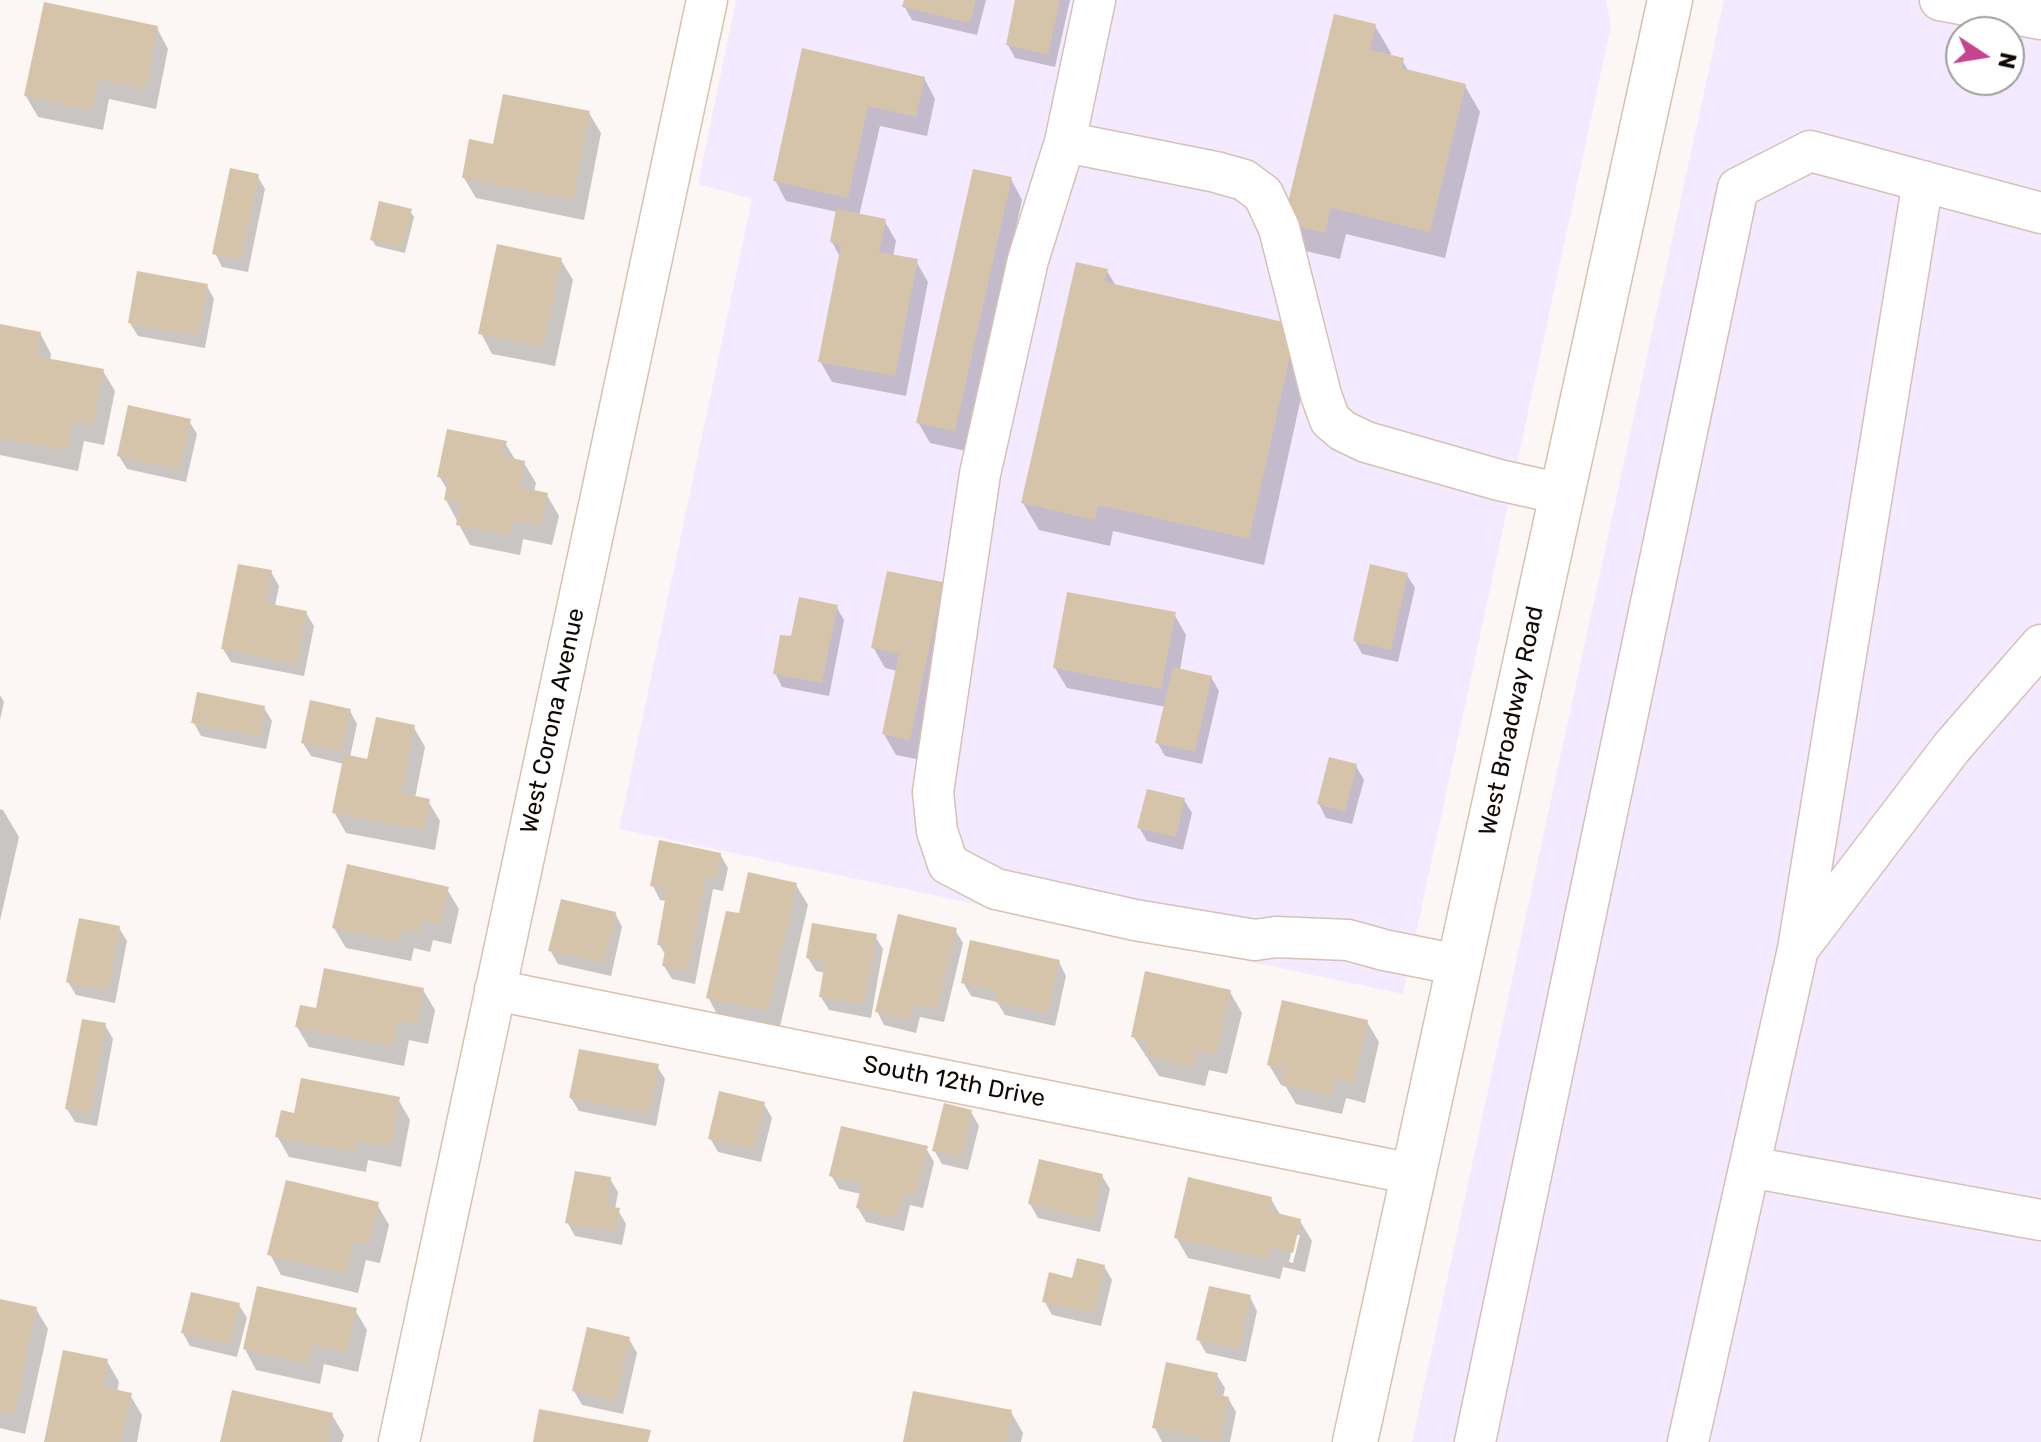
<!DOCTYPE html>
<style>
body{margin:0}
#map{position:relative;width:2041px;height:1442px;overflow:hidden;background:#fcf7f4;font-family:Rubik,sans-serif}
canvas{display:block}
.north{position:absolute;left:1945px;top:16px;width:80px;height:80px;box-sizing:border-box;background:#fff;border:2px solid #a09d9b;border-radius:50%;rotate:102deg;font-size:22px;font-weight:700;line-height:32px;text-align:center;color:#110905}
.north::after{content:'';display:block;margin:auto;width:28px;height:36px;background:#c44490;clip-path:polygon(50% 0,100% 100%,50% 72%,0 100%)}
</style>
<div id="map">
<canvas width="2041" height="1442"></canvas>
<div class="north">N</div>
</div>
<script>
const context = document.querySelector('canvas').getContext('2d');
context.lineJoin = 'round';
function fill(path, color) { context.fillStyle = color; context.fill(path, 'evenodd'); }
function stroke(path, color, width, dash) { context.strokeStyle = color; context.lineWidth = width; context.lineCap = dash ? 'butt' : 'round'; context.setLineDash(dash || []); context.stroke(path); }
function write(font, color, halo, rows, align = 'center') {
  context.font = font + ' Rubik,sans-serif'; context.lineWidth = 6; context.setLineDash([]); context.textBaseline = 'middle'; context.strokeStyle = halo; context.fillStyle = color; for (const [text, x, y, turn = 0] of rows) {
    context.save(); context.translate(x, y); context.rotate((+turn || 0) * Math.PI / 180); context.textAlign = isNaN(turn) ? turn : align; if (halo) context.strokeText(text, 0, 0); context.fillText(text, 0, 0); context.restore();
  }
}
fill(new Path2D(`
 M736 0H1606L1611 26 1403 994 619 829 752 199 698 184Z
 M1724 0H2041V1442H1412ZM1961 32H2009V80H1961Z`), '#f4eaff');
fill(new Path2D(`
 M906 0H986L977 35 912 20 904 6Z
 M1017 0H1070L1055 67 1015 58 1008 45Z
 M1375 26 1391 53 1390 57 1402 60 1409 72 1465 86 1480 112 1445 258 1346 234 1340 259 1301 250 1285 223Z
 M157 28 168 49 156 109 109 99 103 130 38 117 26 96Z
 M804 51 924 78 935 99 927 136 880 126 859 216 884 220 896 241 893 257 916 261 928 282 906 396 832 382 820 361 840 257 832 242 838 212 786 201 775 180Z
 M589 113 601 133 584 220 476 198 464 178 495 146Z
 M257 175 265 189 248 272 222 267 215 253Z
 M1011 179 1022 200 966 451 930 443 918 422Z
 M410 211 414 217 405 253 376 246 372 240Z
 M561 260 573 280 555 366 492 354 481 333Z
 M1107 271 1116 286 1311 353 1264 565 1113 531 1110 546 1039 530 1023 503Z
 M207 286 214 299 205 348 138 336 130 323Z
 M0 326 40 333 51 354 50 360 103 371 115 391 104 445 84 441 78 471 0 455Z
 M189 421 197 434 186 482 127 469 119 456Z
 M505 443 516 461 524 463 536 483 534 492 547 495 559 516 552 545 523 539 520 555 470 545 446 500 448 491 439 476Z
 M271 572 279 586 275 606 306 613 314 626 304 676 231 662 223 649Z
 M1407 575 1415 588 1398 662 1362 654 1355 641Z
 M942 584 953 605 921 760 896 755 884 734 897 671 885 668 873 647Z
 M836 606 844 620 829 696 782 687 775 673 793 639Z
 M1174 614 1186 635 1180 670 1211 677 1219 691 1202 764 1165 756 1157 742 1166 707 1067 688 1055 668Z
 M0 695 4 702 0 720Z
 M264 708 272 721 266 749 201 736 194 723Z
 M350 711 357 724 350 757 369 761 413 726 425 747 415 798 428 801 440 821 435 850 346 833 334 812 344 764 311 756 303 743Z
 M1356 766 1364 780 1352 824 1326 818 1319 804Z
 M1184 800 1192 813 1183 850 1147 841 1139 827Z
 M0 809 3 810 19 837 0 921Z
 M720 854 728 868 723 891 713 889 695 984 672 979 664 966 666 956 659 944 667 901 660 900 653 886Z
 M796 885 808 905 779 1031 719 1018 708 997Z
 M447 889 459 909 451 944 433 940 430 952 414 948 411 961 346 948 334 928Z
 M615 913 622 927 611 976 558 964 550 950Z
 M119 928 127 941 115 1003 76 995 68 982Z
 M955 930 963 943 944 1022 920 1017 916 1033 884 1025 877 1011Z
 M875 936 883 949 871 1018 829 1010 821 997 825 973 816 971 808 958Z
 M1059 962 1066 976 1055 1026 1005 1015 997 1002 971 996 963 982Z
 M423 990 435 1010 428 1044 409 1040 404 1066 309 1047 297 1027 318 1011Z
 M1230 992 1242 1013 1227 1074 1209 1070 1205 1086 1159 1076 1133 1036Z
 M1367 1022 1379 1042 1365 1103 1346 1098 1342 1114 1296 1104 1286 1087 1281 1085 1269 1065Z
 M105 1025 113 1039 97 1126 75 1122 67 1109Z
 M657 1066 665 1079 656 1126 579 1111 571 1098Z
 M398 1099 410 1120 401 1167 368 1160 366 1172 289 1157 277 1136 296 1115Z
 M764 1104 772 1118 761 1162 718 1152 710 1138Z
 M971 1112 979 1126 968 1170 942 1164 934 1150Z
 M926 1148 934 1162 923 1208 910 1205 904 1231 866 1222 858 1208 861 1194 839 1189 831 1175Z
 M1102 1176 1110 1189 1100 1232 1038 1218 1030 1204Z
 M610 1179 618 1192 615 1210H618L626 1224 622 1245 575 1236 567 1222Z
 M1271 1199 1281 1216 1300 1221 1312 1241 1305 1272 1283 1267 1280 1279 1188 1258 1176 1237ZM1295 1235H1300L1293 1263 1289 1262Z
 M377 1204 389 1225 380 1263 366 1260 358 1293 281 1275 270 1254Z
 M1104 1266 1112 1280 1101 1326 1052 1315 1045 1302 1074 1280Z
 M1250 1297 1257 1311 1246 1362 1206 1353 1198 1339Z
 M0 1301 36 1309 48 1329 25 1434 0 1428Z
 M239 1305 247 1318 237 1357 190 1346 183 1333Z
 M355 1310 367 1330 358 1372 324 1364 320 1384 256 1370 245 1349Z
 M629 1339 637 1353 623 1414 582 1405 574 1391Z
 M107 1361 119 1382 117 1392 130 1395 142 1415 137 1442H46Z
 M1217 1375 1225 1388 1223 1397 1228 1398 1236 1412 1230 1442H1162L1155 1428Z
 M1011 1412 1023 1433 1021 1442H905Z
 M332 1415 344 1435 342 1442H222Z`), '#0003');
fill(new Path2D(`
 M904 0H976L970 23 902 7Z
 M1015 0H1060L1048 55 1006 45Z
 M44 2 158 26 145 89 98 79 92 110 24 96Z
 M1334 14 1376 24 1370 50 1404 58 1402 68 1466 84 1430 232 1331 208 1325 233 1283 223Z
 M802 48 925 77 916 117 868 106 848 198 773 181Z
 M503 94 590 111 573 200 462 178 469 139 493 144Z
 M230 168 259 174 241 260 212 254Z
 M973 169 1012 177 955 431 916 423Z
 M379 201 412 209 402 248 370 240Z
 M836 209 886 219 879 252 918 259 895 376 818 362 841 245 830 242Z
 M497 244 562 258 543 347 478 334Z
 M1076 262 1108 269 1105 282 1297 325 1249 539 1098 505 1095 520 1021 503Z
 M137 271 208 284 198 336 128 323Z
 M0 324 41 332 36 356 104 369 93 425 73 421 67 451 0 438Z
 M128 405 191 419 179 470 117 456Z
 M447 429 507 441 503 456 525 461 520 487 548 493 541 526 512 520 509 536 456 525 460 504 444 500 448 479 437 477Z
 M238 564 272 570 266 603 307 611 297 664 221 649Z
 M1370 564 1408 573 1391 650 1353 641Z
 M887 571 943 582 910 740 882 734 899 654 871 648Z
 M1067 592 1176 612 1161 689 1053 668Z
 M799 597 838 605 822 683 773 674 780 635 791 636Z
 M1173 667 1212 676 1195 752 1155 743Z
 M197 692 265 706 259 737 191 723Z
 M310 700 351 709 341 752 301 743Z
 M376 717 415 725 401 793 430 799 424 830 332 813 344 754 367 759Z
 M1329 757 1357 764 1345 812 1317 804Z
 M1147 789 1185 798 1176 837 1137 828Z
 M659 840 721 853 716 879 706 877 688 971 662 966 666 946 657 945 667 889 650 886Z
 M347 864 449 887 440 924 421 921 419 933 403 929 399 942 332 928Z
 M748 872 797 883 768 1011 706 998 726 911 739 913Z
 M561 899 616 912 604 963 548 951Z
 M898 914 957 928 937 1010 913 1004 909 1020 875 1012Z
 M79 918 120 926 108 991 66 982Z
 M812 923 877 934 864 1005 819 997 825 962 806 958Z
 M970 940 1060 960 1047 1013 995 1002 997 991 961 983Z
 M324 968 424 988 417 1024 398 1020 393 1047 295 1027 300 1005 316 1008Z
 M1145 971 1231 990 1216 1055 1198 1050 1194 1067 1145 1056 1148 1041 1131 1037Z
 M1282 1000 1368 1020 1354 1083 1335 1079 1331 1095 1282 1084 1286 1070 1267 1065Z
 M82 1019 106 1023 90 1114 65 1109Z
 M579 1049 659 1064 649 1114 569 1098Z
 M301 1078 400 1097 390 1147 357 1141 355 1152 275 1137 281 1110 294 1113Z
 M719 1091 765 1102 754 1150 708 1139Z
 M944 1103 972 1110 961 1158 932 1151Z
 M841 1126 928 1146 916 1196 903 1193 897 1218 856 1208 862 1184 829 1176Z
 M1039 1159 1103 1174 1093 1220 1028 1204Z
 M575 1171 611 1177 606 1206 620 1208 615 1232 565 1223Z
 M1188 1177 1272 1197 1269 1211 1301 1219 1293 1253 1271 1247 1269 1259 1174 1238Z
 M286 1180 379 1202 369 1244 355 1240 346 1274 267 1255Z
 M1077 1258 1105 1265 1094 1314 1042 1302 1049 1272 1072 1278Z
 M257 1286 357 1308 347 1352 313 1345 308 1364 243 1349Z
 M1209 1286 1251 1295 1239 1349 1196 1340Z
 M191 1292 240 1303 230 1345 181 1333Z
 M0 1299 37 1307 14 1414 0 1411Z
 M587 1327 630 1337 616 1401 572 1391Z
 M63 1350 108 1359 103 1387 132 1393 121 1442H44Z
 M1166 1362 1218 1373 1214 1394 1229 1397 1220 1442 1152 1428Z
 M232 1390 333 1413 327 1442H220Z
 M913 1391 1012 1410 1006 1442H903Z
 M539 1409 651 1430 648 1442H533Z`), '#d6c4aa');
const minor = new Path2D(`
 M1095 0 1065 142 1216 172 1244 180 1263 194 1279 228 1321 395 1330 420 1343 431 1366 442 1499 480 1562 494
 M1940 0 2041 19
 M1065 142 1028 260 980 474 933 792 937 831 948 864 996 889 1135 920 1255 940 1276 937 1348 940 1384 950 1459 965
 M1799 943 1923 181
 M495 990 1413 1174
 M1750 1167 2041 1220
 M399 1442 707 0
 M1475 1442 1738 188 1810 151 2041 213
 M1688 1442 1798 949 1952 747 2041 645`);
const major = new Path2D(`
 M1355 1442 1670 0`);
stroke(minor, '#d8c1b2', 43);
stroke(major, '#d8c1b2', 47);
stroke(minor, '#fff', 40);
stroke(major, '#fff', 44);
write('24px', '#110905', '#fff', [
 ["West Corona Avenue",553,721,-78],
 ["West Broadway Road",1512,721,-78],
 ["South 12th Drive",954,1082,11]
]);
</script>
